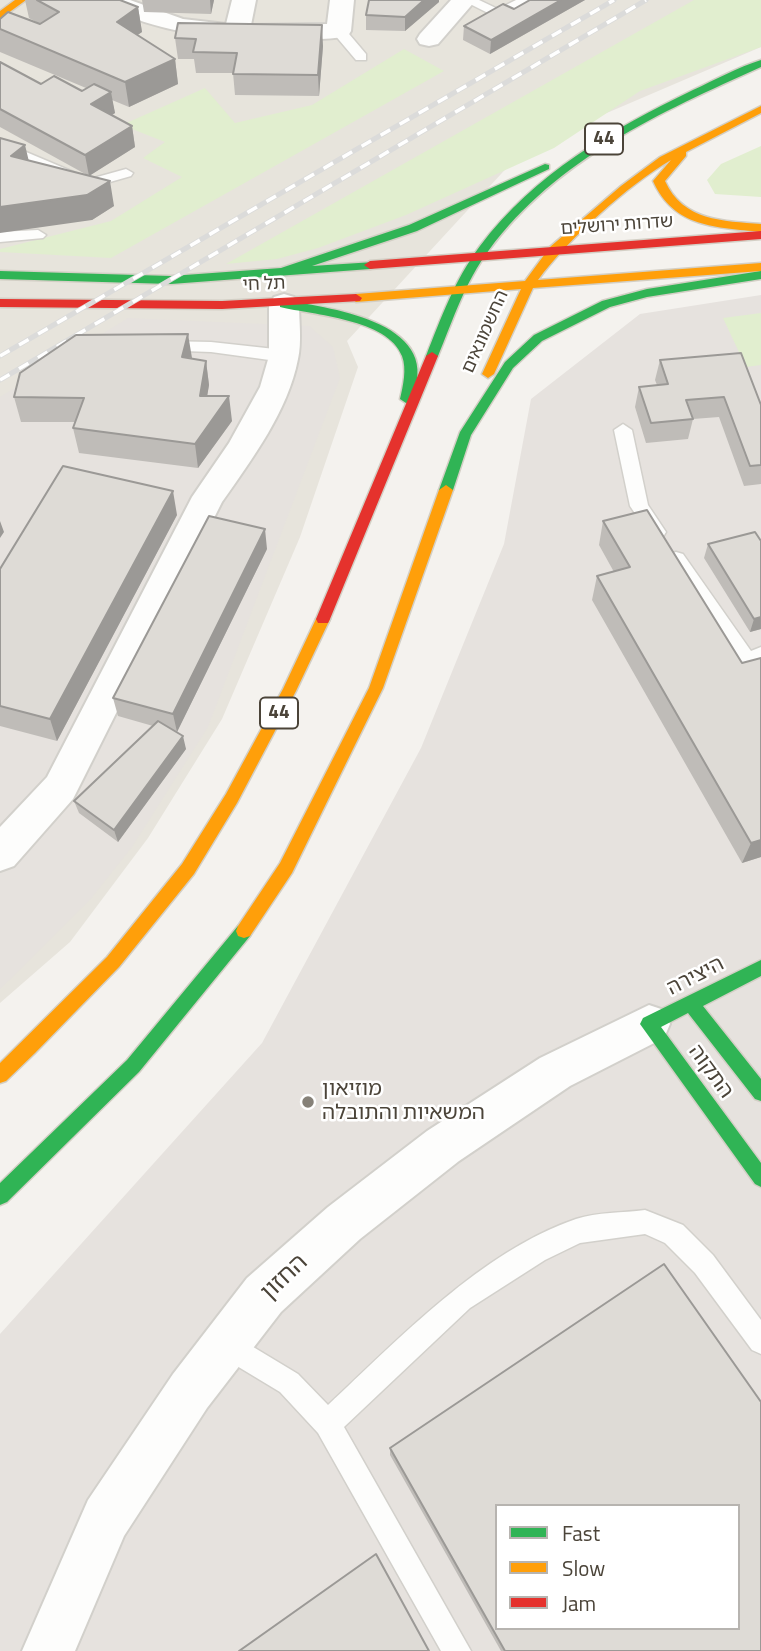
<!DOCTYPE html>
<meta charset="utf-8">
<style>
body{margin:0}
#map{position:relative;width:761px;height:1651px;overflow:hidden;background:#f4f2ee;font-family:"Titillium Web",sans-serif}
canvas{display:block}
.legend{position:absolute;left:495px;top:1504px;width:245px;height:126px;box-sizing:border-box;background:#fff;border:2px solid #b7b4b0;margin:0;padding:9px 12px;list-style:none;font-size:21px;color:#4b4439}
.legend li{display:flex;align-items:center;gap:14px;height:35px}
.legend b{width:35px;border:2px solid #b7b4b0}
</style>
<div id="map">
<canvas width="761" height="1651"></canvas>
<ul class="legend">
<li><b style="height:9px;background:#30b455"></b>Fast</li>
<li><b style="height:9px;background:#ff9f0a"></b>Slow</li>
<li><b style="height:9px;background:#e5322d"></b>Jam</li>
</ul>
</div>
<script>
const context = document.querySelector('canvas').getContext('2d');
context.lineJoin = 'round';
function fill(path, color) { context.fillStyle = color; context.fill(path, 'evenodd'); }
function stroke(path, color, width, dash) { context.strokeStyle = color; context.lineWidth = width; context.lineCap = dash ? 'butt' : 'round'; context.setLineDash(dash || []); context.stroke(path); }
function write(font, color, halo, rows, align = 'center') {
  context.font = font + ' "Titillium Web","Noto Sans Hebrew",sans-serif'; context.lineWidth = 5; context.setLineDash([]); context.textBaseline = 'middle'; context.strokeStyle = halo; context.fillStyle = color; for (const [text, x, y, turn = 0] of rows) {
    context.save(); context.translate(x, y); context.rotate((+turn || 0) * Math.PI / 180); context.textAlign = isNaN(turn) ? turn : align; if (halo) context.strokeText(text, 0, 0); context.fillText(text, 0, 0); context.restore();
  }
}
fill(new Path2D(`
 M0 0H761V47L525 148 347 341 358 367 300 537 222 719 148 838 70 942 0 1003Z`), '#e7e4dc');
fill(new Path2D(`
 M761 295V1651H0V1334L262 1043 421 748 504 544 531 399 640 314ZM497 1506H738V1628H497Z
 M128 318 309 326 333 347 340 378 208 727 132 847 89 901 0 989V397Z`), '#e6e2de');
fill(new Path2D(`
 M694 0H761V47L640 91 554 148 406 215 318 248 277 259 226 264Z
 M404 49 444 71 111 258 0 252V249L111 221 182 177 143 158 165 142 122 125 205 88 235 123 312 105Z
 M761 146V197L715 194 707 180 721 164Z
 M761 313V365L746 367 723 318Z`), '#e1eecf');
const lane = new Path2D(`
 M462 0H479L498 9 516 0H533L498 18Z
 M339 27 344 28 366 54V60H356L334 34 332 31Z
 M0 141 90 179 126 169 133 173 131 176 89 188 0 150Z
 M38 230 46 235 43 238 0 242V232Z
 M162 341 211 342 284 350 292 356 284 362 211 352 156 350 154 346Z
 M623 424 632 430 648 505 666 532 663 537H651L630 506 614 430Z
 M676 552 683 554 751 651 761 647V663L747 668 740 665 669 564 667 559 669 554Z
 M645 1210 683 1225 713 1255 761 1320V1354L752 1350 695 1273 665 1243 645 1234 580 1243 545 1260 470 1308 344 1427 471 1651H441L318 1433 280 1392 217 1354 213 1345 217 1336 226 1332 235 1336 298 1374 328 1405C399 1339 482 1251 576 1219 597 1212 623 1213 645 1210Z`);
const street = new Path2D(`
 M97 0H130L183 19 226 24 232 0H256L251 25 327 24 330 0H354L351 31 348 36C331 40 312 39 294 39 235 40 180 37 125 15 115 11 103 9 97 0Z
 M451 0H476L438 44 429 46 420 44 417 39 420 34Z
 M284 294 294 297 299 304C299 321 302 342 298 359 288 411 252 459 222 502L73 799 14 866 0 871V827L47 777 192 497 229 443 260 387 269 356V304L274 297Z
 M649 1005 664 1010 670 1024 664 1038 570 1086 459 1161 360 1239 281 1312 207 1408 124 1536 75 1651H22L88 1500 173 1374 247 1278 328 1207 427 1131 540 1058Z`);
const fast = new Path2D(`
 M761 60V67C661 112 556 159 489 250 465 282 453 320 438 356L432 360 428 359 426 356C441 318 455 279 480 246 534 174 612 129 693 90 715 80 738 67 761 60Z
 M545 164 549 165V169L417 231 312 266 374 262V268L370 269 171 284 0 279V271L171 276 281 268 409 225Z
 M761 271V279L647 297 610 307 542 341 513 368 471 435 453 490 446 495 441 493 439 490 460 432 505 362 534 335 602 301 647 289Z
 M284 300C335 309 448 323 410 402L406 403 400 399C403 386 407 369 402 356 388 319 313 315 280 307V301Z
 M244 924 250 926 252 931 250 936 139 1072 7 1202 0 1205V1183L127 1060 238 926Z
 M761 960V976L703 1006 761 1079V1101L755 1099 688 1013 661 1027 761 1163V1187L755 1184 640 1024 643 1018Z`);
const slow = new Path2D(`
 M15 0H26L0 19V11Z
 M761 106V113L686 152V156L665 181C683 221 723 221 761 224V232C716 227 674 228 653 181L671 160C628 185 567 240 538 280L761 263V271L533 288 494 374 488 378 482 374 521 289 356 302 350 298 356 294 525 281 550 247 621 186 660 157Z
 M446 485 453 490 383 688 292 873 250 936 244 938 238 936 236 931 238 926 280 863 369 688 439 490Z
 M323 614 330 619 296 691 237 803 194 874 119 967 35 1053 6 1081 0 1083V1063L107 957 182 864 226 794 283 689 316 619Z`);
const jam = new Path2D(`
 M761 231V239L370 269 364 265 370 261Z
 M356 294 362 298 360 301 222 309 0 307V299L222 301Z
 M432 352 438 356 330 619 328 623H318L316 619 426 356Z`);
stroke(lane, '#d2d0cb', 3);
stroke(street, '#d2d0cb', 4);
stroke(fast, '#d3cfc5', 3);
stroke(slow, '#d3cfc5', 3);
stroke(jam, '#d3cfc5', 3);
fill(lane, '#fdfdfc');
fill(street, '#fdfdfc');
fill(fast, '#30b455');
fill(slow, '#ff9f0a');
fill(jam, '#e5322d');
const rail = new Path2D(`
 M0 356 614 0
 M0 380 646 0`);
stroke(rail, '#dbdbda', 5);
stroke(rail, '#fff', 3.5, [11]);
fill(new Path2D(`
 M25 0H120L138 7 142 32 137 35 175 59 178 84 129 107 112 100 115 113 112 115 132 126 135 147 89 176 114 206 92 220 29 161 87 175 0 127V62L41 84 82 91 86 88 0 52V19L40 24 29 18Z
 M142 0H214L211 14 144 12Z
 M530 0H585L490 54 463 40 464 26 514 9Z
 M439 2 405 31 366 30V15Z
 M178 23 323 46 319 96 235 95 233 73H196L194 59H178L175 38Z
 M192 359 206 361 209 385 207 396 232 421 198 468 79 453 73 428 76 422H21L14 397Z
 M660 360 761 405V484L744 486 719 417 693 419 688 439 646 443 635 407 639 387 657 385 655 380Z
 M177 515 57 741 0 726V569Z
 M603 521 742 663 761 658V857L742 863 592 600 597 576 614 572 599 545Z
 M708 544 761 629 750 632 704 558Z
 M267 549 177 732 186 749 118 842 79 813 74 801 153 726 118 716 113 698Z
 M390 1448 761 1651H501L390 1455Z`), '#bfbcb8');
fill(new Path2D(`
 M210 0H214L211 14Z
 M424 0H439V2L405 31V17Z
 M561 0H585L490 54 491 40Z
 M138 7 142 32 120 47 117 22Z
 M322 25 323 46 319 96 318 75Z
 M175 59 178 84 129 107 125 82Z
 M111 92 115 113 95 125 91 104Z
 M132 126 135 147 89 176 85 155Z
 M25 145 31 170 11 156Z
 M110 181 114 206 92 220 0 233V207Z
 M188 334 192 358 182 357Z
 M206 361 209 385 203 421 200 396Z
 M229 396 232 421 198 468 195 444Z
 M173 491 177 515 57 741 50 719Z
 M0 521 4 532 0 538Z
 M265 529 267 549 177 732 173 714Z
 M761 617V629L750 632 754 619Z
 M183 736 186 749 118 842 114 830Z
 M761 840V857L742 863 751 843Z`), '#9b9996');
const building = new Path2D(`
 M37 0H120L138 7 117 22 175 59 125 82 0 29V19L8 12 40 24 59 12Z
 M369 0H424L405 17 366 15Z
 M530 0H561L491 40 464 26 503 4 514 9Z
 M178 23 322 25 318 75 233 74 237 53 193 52 196 39 175 38Z
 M0 62 41 84 54 76 82 91 94 84 111 92 91 104 132 126 85 155 0 109Z
 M0 138 25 145 11 156 110 181 87 195 0 207Z
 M188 334 182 357 206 361 200 396H229L195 444 73 428 84 398 14 397 20 373 76 335Z
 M741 353 761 405V465L750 466 724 397 686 400 693 419 651 423 639 387 668 384 660 360Z
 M63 466 173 491 50 719 0 706V569Z
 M647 510 742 663 761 658V840L751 843 597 576 630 567 603 521Z
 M209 516 265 529 173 714 113 698Z
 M755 532 761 541V617L754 619 708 544Z
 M158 721 183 736 114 830 74 801Z
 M664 1264 761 1402V1651H505L390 1448ZM497 1506H738V1628H497Z
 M376 1554 429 1651H239Z`);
fill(building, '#dedbd6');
stroke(building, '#9b9996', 2);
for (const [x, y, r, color] of [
 [308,1102,7,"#868178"]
]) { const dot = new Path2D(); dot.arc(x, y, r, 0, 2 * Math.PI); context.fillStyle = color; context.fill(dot); stroke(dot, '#fff', 2.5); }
write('18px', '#4b4439', '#fff', [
 ["שדרות ירושלים",617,226,-4],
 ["תל חי",264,285,-2],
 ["החשמונאים",486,332,-66]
]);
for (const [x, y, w] of [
 [604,139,38],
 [279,713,38]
]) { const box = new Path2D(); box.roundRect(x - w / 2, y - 15.5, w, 31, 5); context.fillStyle = '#fff'; context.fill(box); stroke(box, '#4b4439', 2); }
write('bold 19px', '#4b4439', null, [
 ["44",604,139],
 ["44",279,713]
]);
write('21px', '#4b4439', '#fff', [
 ["היצירה",696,977,-27],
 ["התקוה",710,1072,54]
]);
write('21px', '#4b4439', '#fff', [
 ["מוזיאון",322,1090],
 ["המשאיות והתובלה",322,1114]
], 'left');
write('24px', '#4b4439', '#fff', [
 ["החזון",285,1278,-44]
]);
</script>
